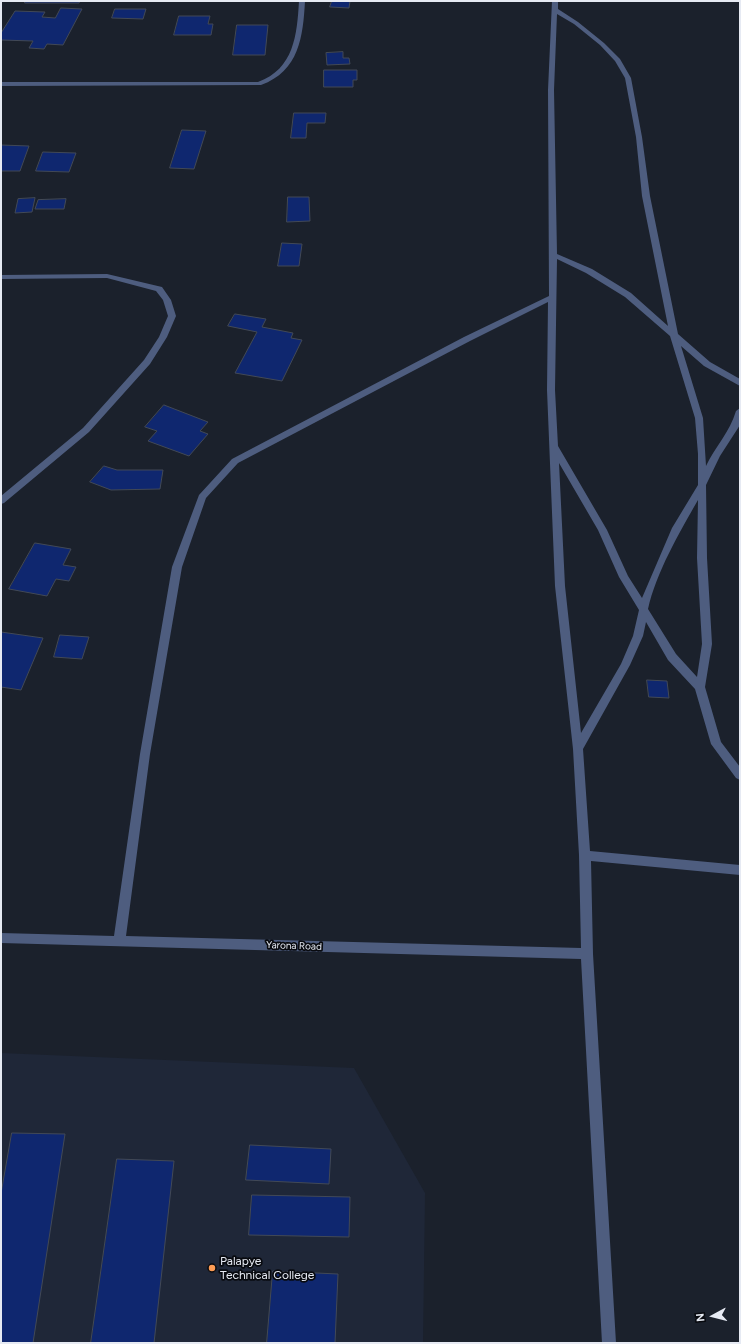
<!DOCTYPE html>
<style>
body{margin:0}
#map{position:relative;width:741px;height:1344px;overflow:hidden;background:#1b212c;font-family:Figtree,sans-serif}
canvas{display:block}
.frame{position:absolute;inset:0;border:2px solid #e6eaf3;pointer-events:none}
.north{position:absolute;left:693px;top:1296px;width:40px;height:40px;-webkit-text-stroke:3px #080a0f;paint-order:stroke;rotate:263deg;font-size:11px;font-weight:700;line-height:16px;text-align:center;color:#e6eaf3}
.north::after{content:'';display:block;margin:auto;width:14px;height:18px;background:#e6eaf3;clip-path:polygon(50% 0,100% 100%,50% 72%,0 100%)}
</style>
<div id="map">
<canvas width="741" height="1344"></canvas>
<div class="frame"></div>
<div class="north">N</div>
</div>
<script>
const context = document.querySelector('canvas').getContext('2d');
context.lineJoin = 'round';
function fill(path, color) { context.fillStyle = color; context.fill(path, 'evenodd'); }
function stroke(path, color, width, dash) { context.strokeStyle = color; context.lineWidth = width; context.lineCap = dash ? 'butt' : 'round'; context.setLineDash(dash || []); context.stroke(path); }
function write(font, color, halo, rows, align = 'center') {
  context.font = font + ' Figtree,sans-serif'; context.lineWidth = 3.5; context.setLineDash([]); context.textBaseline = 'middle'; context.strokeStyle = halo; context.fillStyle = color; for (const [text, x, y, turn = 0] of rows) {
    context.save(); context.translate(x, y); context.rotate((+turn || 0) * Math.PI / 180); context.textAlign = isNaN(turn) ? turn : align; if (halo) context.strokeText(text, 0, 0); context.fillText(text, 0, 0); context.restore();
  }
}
fill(new Path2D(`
 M1 1053 354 1068 425 1193 423 1343H1Z`), '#1f2738');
const building = new Path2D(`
 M25 1H80L79 3H25Z
 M332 1H350L349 8 330 7Z
 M61 8 82 9 63 45 47 44 44 49 29 48 33 41 1 40V33L15 11 45 12 42 17 55 18Z
 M115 9H146L143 19 112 18Z
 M179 16H210L208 24H213L211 35H174Z
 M237 25H268L265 55H233Z
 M343 52V58H349L350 64 327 65 326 53Z
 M324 70H357V80H353V87H324Z
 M294 113H326L325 123H307L306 138H291Z
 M182 130 206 131 194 169 170 168Z
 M1 145 29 146 20 171H1Z
 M43 152 76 153 69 172 36 171Z
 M288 197H309L310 221 287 222Z
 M35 198 32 212 15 213 18 199Z
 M66 199 64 209H35L38 200Z
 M282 243 302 244 299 266H278Z
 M235 314 266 319 262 327 293 333 291 338 302 340 282 381 235 373 257 332 228 326Z
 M164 405 208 422 200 431 208 434 189 456 148 441 157 431 145 427Z
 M104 466 117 470H163L160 489 111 490 90 482Z
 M35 543 71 549 63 565 76 567 69 581 56 579 47 596 9 589Z
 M1 632 43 638 21 690 1 687Z
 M60 635 89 637 82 659 54 657Z
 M647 680 667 681 669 698 649 697Z
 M12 1133 65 1134 33 1343H1V1194Z
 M250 1145 331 1149 329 1184 246 1180Z
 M117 1159 174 1161 154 1343H91Z
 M252 1195 350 1197 349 1237 249 1235Z
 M273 1271 338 1274 335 1343H267Z`);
fill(building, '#0f276f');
stroke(building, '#424956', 1);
fill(new Path2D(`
 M299 1H305C303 37 299 71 261 85L1 86V82H258C294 69 297 35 299 1Z
 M552 1H558V9L578 22 604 43 620 59 631 78 642 137 650 196 678 334 710 362 740 379V386L704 366 681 346 703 418 706 466C715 447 730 432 736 411L740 408V425L720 456 706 485 707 558 712 644 705 687 721 742 740 767V780L736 778 711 744 695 689 668 660 646 622 643 636 630 665 583 749 590 851 740 865V875L591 861 593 954 616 1343H602L581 959 1 943V933L114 936 140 754 172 567 199 495 232 459 464 337 549 296 548 90ZM557 14 574 24 600 45 615 61 625 78 636 137 642 196 668 326 631 293 592 269 557 254 554 90ZM557 259 586 273 625 297 670 336 695 418 698 454V485L672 528 642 598 628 576 607 530 558 446 555 390ZM548 302 547 390 555 586 573 749 579 855 581 948 126 936 150 754 182 567 206 498 238 463 470 341ZM559 463 598 530 619 577 639 610 633 636 621 664 581 733 565 586ZM698 500 697 558 702 644 697 677 676 654 648 609C656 573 679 533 698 500Z
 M107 274 162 287 171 300 176 316 167 337 150 364 89 432 4 503 1 504V496L83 428 144 360 159 337 168 316 163 300 156 291 107 278 1 279V275Z`), '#4e5d7f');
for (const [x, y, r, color] of [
 [212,1268,4,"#fd9c55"]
]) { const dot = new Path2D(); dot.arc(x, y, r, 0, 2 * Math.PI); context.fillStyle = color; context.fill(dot); stroke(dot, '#080a0f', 1.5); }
write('10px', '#e6eaf3', '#080a0f', [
 ["Yarona Road",294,946,2]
]);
write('12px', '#e6eaf3', '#080a0f', [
 ["Palapye",220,1261],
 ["Technical College",220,1275]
], 'left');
</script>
